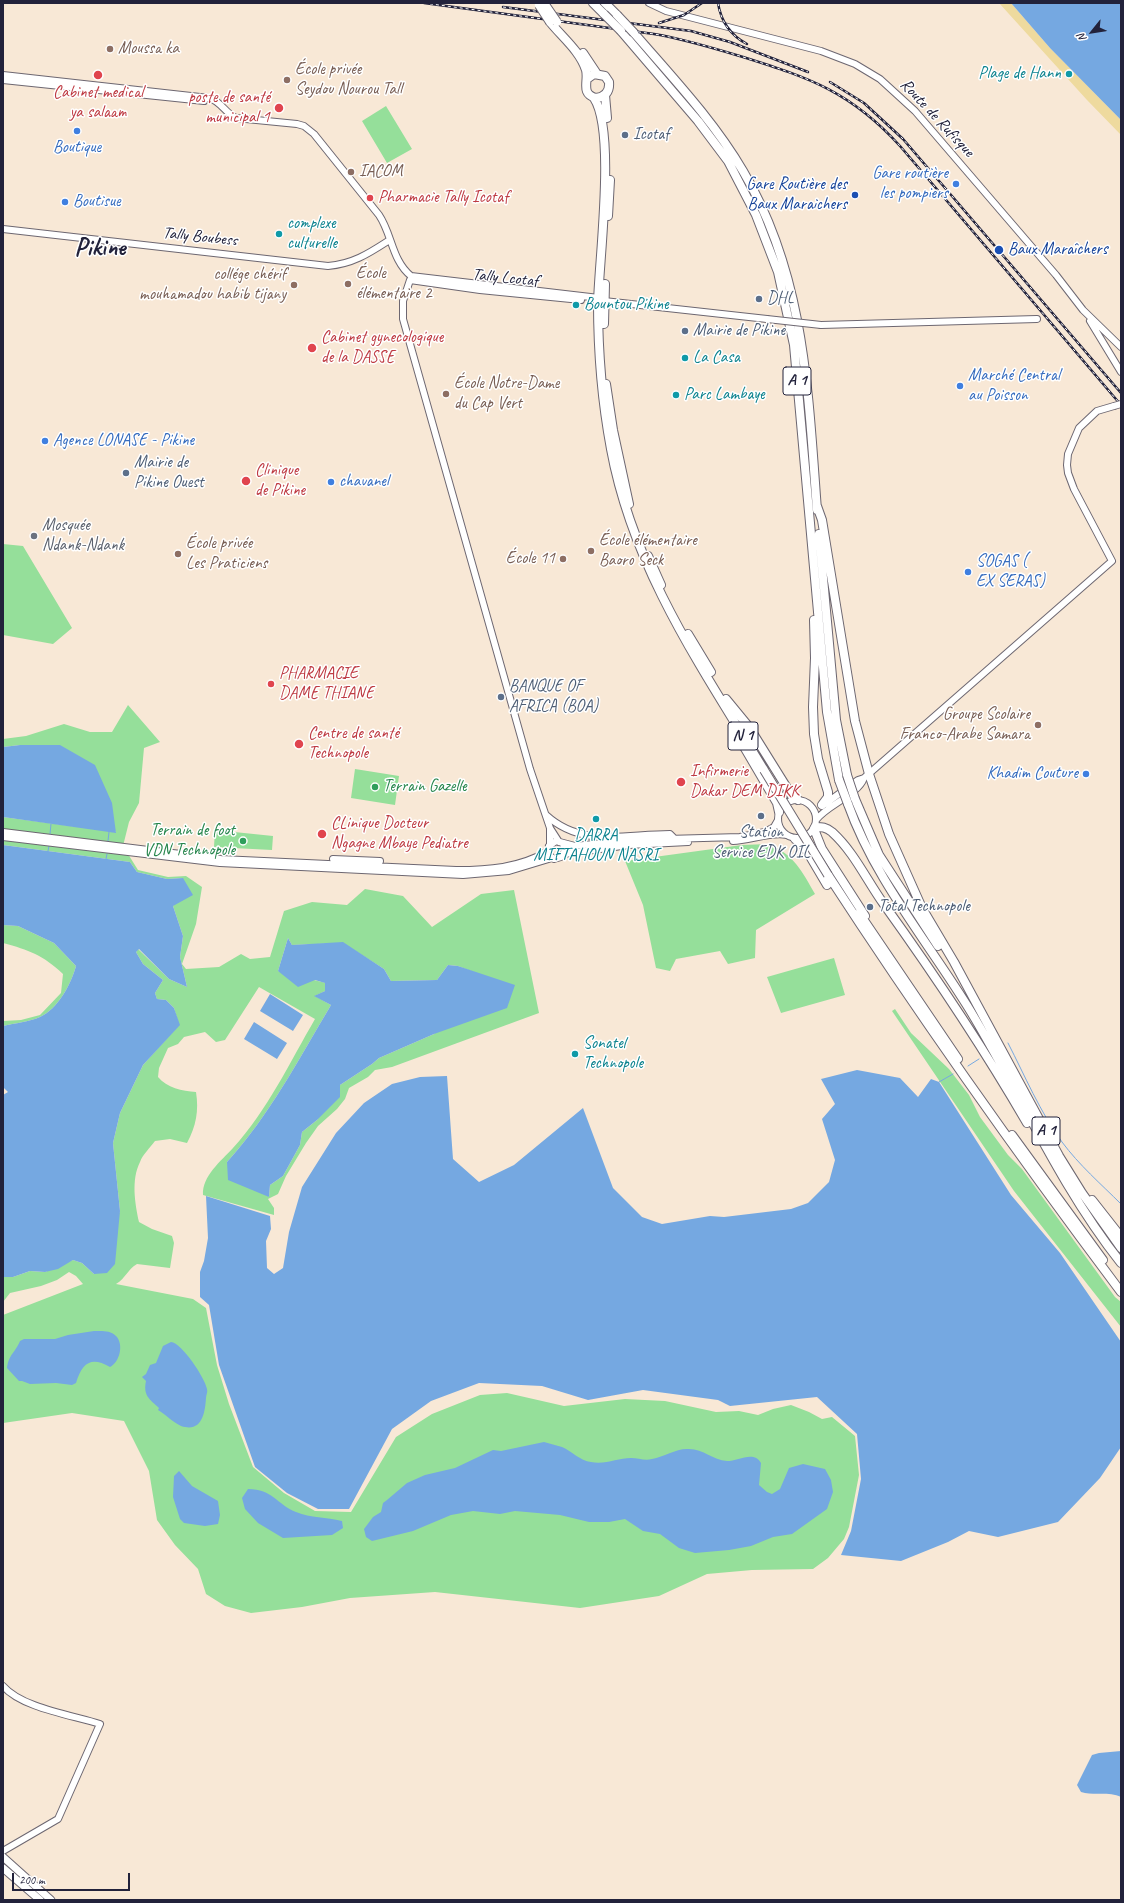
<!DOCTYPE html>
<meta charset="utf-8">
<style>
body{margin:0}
#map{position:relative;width:1124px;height:1903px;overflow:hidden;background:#f8e8d6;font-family:Caveat,sans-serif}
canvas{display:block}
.frame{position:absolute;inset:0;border:4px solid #22223b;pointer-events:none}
.north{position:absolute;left:1072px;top:12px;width:40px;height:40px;-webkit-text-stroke:3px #fff;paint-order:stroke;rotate:240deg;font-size:11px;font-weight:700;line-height:16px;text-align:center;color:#22223b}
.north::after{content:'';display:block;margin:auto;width:14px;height:18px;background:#22223b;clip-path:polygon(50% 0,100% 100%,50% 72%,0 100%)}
.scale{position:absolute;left:12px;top:1873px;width:118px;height:18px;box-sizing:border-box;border:2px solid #22223b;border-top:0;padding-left:5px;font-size:12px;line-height:14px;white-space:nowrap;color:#22223b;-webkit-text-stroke:3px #fff;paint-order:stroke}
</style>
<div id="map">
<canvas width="1124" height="1903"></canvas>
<div class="frame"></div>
<div class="north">N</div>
<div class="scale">200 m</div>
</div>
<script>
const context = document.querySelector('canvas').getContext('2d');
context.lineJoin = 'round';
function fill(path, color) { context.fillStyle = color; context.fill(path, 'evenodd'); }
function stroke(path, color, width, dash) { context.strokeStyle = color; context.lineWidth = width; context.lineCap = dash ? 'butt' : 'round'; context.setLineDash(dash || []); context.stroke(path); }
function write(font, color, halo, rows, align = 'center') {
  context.font = font + ' Caveat,sans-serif'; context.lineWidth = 3; context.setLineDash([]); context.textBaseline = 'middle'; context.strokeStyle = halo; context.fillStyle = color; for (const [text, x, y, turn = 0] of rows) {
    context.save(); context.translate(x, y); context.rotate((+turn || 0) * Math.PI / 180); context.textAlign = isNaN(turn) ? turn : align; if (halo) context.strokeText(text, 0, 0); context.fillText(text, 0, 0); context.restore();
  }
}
fill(new Path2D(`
 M386 106 412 149 387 163 362 121Z
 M3 544 23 546 72 628 53 644 3 635Z
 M128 705 160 742 144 748 139 803 129 822 123 846 138 870 168 877 186 876 202 887 196 924 182 964 186 969 219 967 241 954 250 959 270 957 284 911 312 902 347 905 365 889 403 896 432 927 481 894 514 890 539 1013 392 1067 375 1070 368 1077 349 1088 345 1099 337 1109 318 1126 306 1143 286 1176 278 1194 268 1199 274 1208V1215L203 1195C202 1176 221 1161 233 1148 267 1111 290 1062 315 1019L259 987 225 1040 216 1042 205 1032 184 1037 178 1044 168 1048 159 1068 158 1077C167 1088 182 1091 196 1092 199 1111 196 1126 187 1143L170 1139 155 1141C150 1148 143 1154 140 1162 131 1180 135 1203 139 1222L152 1229 172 1236 174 1243 170 1268 137 1264C127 1270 126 1278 116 1284L193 1299 206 1308 217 1365 229 1404 253 1467 284 1493 315 1511 351 1512 396 1437 432 1414 480 1395 507 1393 564 1406 625 1399 665 1401 716 1412 739 1411 758 1415 773 1409 791 1405 809 1412 822 1419 832 1417 855 1436 859 1475 849 1527 844 1539 828 1558 813 1569 752 1570 707 1574 659 1596 580 1608 435 1592 350 1598 302 1607 251 1613 225 1606 206 1594 198 1569 175 1545 157 1520 149 1471 124 1421 72 1413 3 1423V1315L83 1284 76 1276 69 1272 57 1280 41 1286 10 1293 3 1302V1277H13L30 1271 45 1272 73 1260 82 1263 94 1274 120 1211 113 1143 120 1113 143 1065 179 1025 174 1008 166 1000 157 999 155 993 163 980 143 964 136 952 138 949 169 979 187 987 180 957 183 936 173 906 183 878 167 879 137 872 130 862 3 845V817L116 832 20 745 3 747V739L26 736 64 724 90 732H112ZM288 938 292 945 343 943 384 969 391 981 437 980 448 965 458 966 484 976 434 1034 379 1058 372 1064 340 1085 317 1120 302 1132 300 1145 283 1176 270 1185 269 1197 227 1162C269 1116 299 1059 331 1005L315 996 325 991 326 983 278 971Z
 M355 769 399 776 395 805 351 798Z
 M215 830 273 836 272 850 214 847Z
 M769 844C794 855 802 871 815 894L756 930 755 958 728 964 720 951 676 959 670 971 656 968 643 905 625 861 742 845Z
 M3 925 18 926 54 943 76 966C71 984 58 1009 40 1017 29 1022 15 1023 3 1026V1021L21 1020 40 1015 61 993 63 974C43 955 29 950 3 943Z
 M834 958 845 995 781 1013 767 977Z
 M895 1009 911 1033 949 1069 969 1095 980 1117 1008 1155 1022 1169 1115 1297 1121 1302V1327L1014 1191 892 1011Z`), '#95df9a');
fill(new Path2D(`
 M999 3H1011L1050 48 1121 120V135L1087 100Z`), '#eeda9e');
fill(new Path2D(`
 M1011 3H1121V120L1050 48Z
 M20 745H60L95 765 112 803 116 833 3 817V747Z
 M3 845 130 862 137 872 167 879 183 878 193 895 173 906 183 936 180 957 187 987 169 979 139 949 136 952 143 964 163 980 155 993 157 999 166 1000 174 1008 180 1025 143 1065 120 1113 113 1143 120 1211 115 1264 107 1273 94 1274 82 1263 73 1260 58 1269 45 1272 30 1271 13 1277H3V1095L8 1092 3 1087V1026C15 1023 29 1022 40 1017 58 1009 71 984 76 966L54 943 18 926 3 925Z
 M288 938 292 945 343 942 384 969 391 981 437 980 448 965 458 966 515 985 507 1008 434 1034 379 1058 372 1064 340 1085V1097L317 1120 302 1132 300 1145 283 1176 270 1185 269 1197 228 1180 227 1162C269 1116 299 1059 331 1005L314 996 325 991V983L315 980 298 987 278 971Z
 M270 994 303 1015 293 1031 260 1011Z
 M254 1022 287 1043 277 1059 244 1039Z
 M857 1070 900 1078 918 1097 931 1079 939 1082 1011 1195 1060 1253 1121 1342V1447L1100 1478 1058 1522 998 1537 969 1531 948 1542 901 1561 841 1555 851 1531 861 1479 857 1434 817 1397 730 1406 718 1400 643 1390 588 1400 542 1386 479 1383 431 1401 392 1429 349 1509H318L287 1493 255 1467 219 1365 209 1305 200 1297V1272L204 1261 208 1238 206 1196 270 1216 271 1229 266 1241 267 1268 274 1274 283 1268 289 1232 302 1187 336 1133 364 1103 392 1084 420 1077 447 1076 453 1159 479 1182 514 1165 583 1108 613 1188 642 1217 662 1224 710 1216 724 1217 791 1209 808 1203 829 1182 835 1160 822 1119 835 1104 821 1079Z
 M94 1331C102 1331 110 1330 116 1336 124 1344 120 1362 110 1367 91 1356 82 1363 76 1383L72 1385 56 1383 30 1384 22 1381H19L7 1368C9 1354 15 1353 20 1341L24 1339H55L68 1335Z
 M171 1342C182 1343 205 1378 207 1389 208 1392 206 1395 206 1398 205 1413 202 1433 181 1426 174 1423 165 1414 158 1410L159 1408C149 1399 143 1395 146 1381L142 1377 146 1374 150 1365 156 1363 163 1346Z
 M544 1442C550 1444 556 1445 562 1447 572 1451 580 1461 591 1462 605 1465 618 1458 631 1458 638 1458 645 1461 652 1459 664 1457 675 1449 687 1449 703 1448 712 1460 727 1461 738 1461 754 1450 761 1463L759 1485 767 1492 772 1494 780 1489 789 1468 803 1464 825 1469 831 1480 833 1492 827 1509 792 1534 773 1537 751 1546 729 1550 695 1553 679 1548 660 1534 643 1531 625 1519 609 1522H589L560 1515 515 1511 500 1514 473 1511 451 1515 413 1531 372 1541 366 1537 364 1529 373 1517 381 1512 383 1503 387 1500 407 1483 425 1475 455 1468 493 1450 501 1451Z
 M179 1471 192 1486 218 1501 220 1515 218 1524 205 1526 184 1523 180 1519 173 1497 174 1476Z
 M248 1489C273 1489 276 1504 296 1512 311 1518 326 1517 342 1521L343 1528 332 1535 283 1538 258 1523 245 1509 242 1498Z
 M1121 1751V1797C1109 1791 1094 1796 1081 1792L1077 1785 1092 1755 1099 1753Z`), '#75a8e1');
stroke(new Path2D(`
 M50 834 51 824
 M108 841 109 832
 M48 851 49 846
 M106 859 107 854
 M1008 1043C1025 1076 1040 1112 1062 1142 1079 1165 1101 1184 1121 1204
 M968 1066 979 1059
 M939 1082 953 1074`), '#75a8e1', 1);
const secondary = new Path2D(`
 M649 3 666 11 821 51 855 64 880 79 915 111 1056 275 1083 310 1121 347
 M3 75 209 98C221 101 225 113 236 118L297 124 304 126 314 134 379 215C392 234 392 261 411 276L599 298
 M3 80 204 101
 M3 229 328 266C352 264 368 254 388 241
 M410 280 403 301V319L530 769 550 828V844
 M410 280 480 290 581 300
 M604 301 767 319
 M1090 321 1121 372
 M821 325 1037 319
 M778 819a19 19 0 1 1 38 0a19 19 0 1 1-38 0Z
 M825 804 858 780 864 778
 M546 815C582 848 625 834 670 834L674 838
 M816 820C827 805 858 795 864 778L1112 561 1074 489 1068 473 1067 465 1068 454 1079 428 1097 411 1114 406
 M550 828 559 842
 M3 832 221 859 456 870C488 870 519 868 548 851
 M3 837 220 863 463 875 509 871 552 858
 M733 841C748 841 774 831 786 835
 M549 846 556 841 575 846 630 840 740 837 765 832 774 827 778 820
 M564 854 629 845 688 842
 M550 856 554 859 561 857 565 851 563 844
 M333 859 380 861
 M3 1686C22 1708 72 1715 100 1724L58 1819 3 1851`);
const primary = new Path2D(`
 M3 1857 51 1900
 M3 1868 40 1900`);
const highway = new Path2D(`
 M593 3 604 14
 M605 3 617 15
 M550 22C562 37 580 51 586 70 589 81 580 94 596 98 605 97 610 92 609 82L605 76 594 74 587 79
 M621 31 698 121 728 161 756 215 778 272 794 345 827 712 839 780
 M634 33C672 77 713 120 743 171 805 276 808 392 817 510
 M583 53 597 74
 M605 95 607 118
 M594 98C616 131 599 259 598 303 598 352 602 401 611 449 633 569 702 668 764 770
 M608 216 610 180
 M604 324 605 284
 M606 384 613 430 629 504
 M817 506 822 520 855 721 869 774 889 834 922 908 954 962 1059 1156 1082 1193 1121 1248
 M819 534 836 720 847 775
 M648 556 661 585
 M814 620 815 658 813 707 814 734 818 759 828 792V797L822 805
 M688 634 711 672
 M726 699 749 727 792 796 798 800
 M733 728 777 803 779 812
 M855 799 879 855 938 946
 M848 804C875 880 929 943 971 1012 1021 1095 1060 1186 1121 1263
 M815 827C822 827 826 827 832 832 854 852 866 879 883 903 934 974 983 1047 1027 1123
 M814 829 822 849 865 916
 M795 839 804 846 827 885
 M828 875C921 1018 1019 1156 1121 1292
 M859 913 958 1059
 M1012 1135 1103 1260
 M1092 1200 1121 1237`);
stroke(secondary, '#6d6771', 8);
stroke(primary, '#6d6771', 9);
stroke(highway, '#6d6771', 10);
stroke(secondary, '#fff', 6);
stroke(primary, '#fff', 7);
stroke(highway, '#fff', 8);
const rail = new Path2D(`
 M424 3 654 34C684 39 713 48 743 57 810 78 851 92 900 146L1121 405
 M718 3C721 22 730 35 747 44
 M503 7 691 31 730 42 808 72
 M659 23 684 15 702 3
 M830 82 864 103 903 139 1121 393`);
stroke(rail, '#22223b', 2.5);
stroke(rail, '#fff', 1, [3]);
const secondaryBridge = new Path2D(`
 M767 319 821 325
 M1114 406 1121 404`);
const highwayBridge = new Path2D(`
 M539 5 550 22
 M546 6 557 22
 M604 14 621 31
 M617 15 634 33
 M764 770 828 875
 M847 775 855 799
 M839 780 848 804`);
stroke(secondaryBridge, '#6d6771', 8, []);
stroke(highwayBridge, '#6d6771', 10, []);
stroke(secondaryBridge, '#fff', 6);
stroke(highwayBridge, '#fff', 8);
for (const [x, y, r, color] of [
 [110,49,4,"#8d6e63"],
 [1069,74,4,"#0f9aa8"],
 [98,75,5,"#e0444e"],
 [287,80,4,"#8d6e63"],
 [279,108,5,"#e0444e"],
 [77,131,4,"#3f7fe0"],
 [625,135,4,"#5c6f8a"],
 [351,172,4,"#8d6e63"],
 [956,184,4,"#3f7fe0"],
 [855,195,4,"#1a4fb4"],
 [370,198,4,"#e0444e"],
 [65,202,4,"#3f7fe0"],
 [279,234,4,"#0f9aa8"],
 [999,250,5,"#1a4fb4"],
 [348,284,4,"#8d6e63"],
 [294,285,4,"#8d6e63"],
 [759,299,4,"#5c6f8a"],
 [576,305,4,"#0f9aa8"],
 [685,331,4,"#5c6f8a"],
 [312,348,5,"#e0444e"],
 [685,358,4,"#0f9aa8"],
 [960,386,4,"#3f7fe0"],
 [446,394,4,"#8d6e63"],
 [676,395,4,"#0f9aa8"],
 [45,441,4,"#3f7fe0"],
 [126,473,4,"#5c6f8a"],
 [246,481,5,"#e0444e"],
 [331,482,4,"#3f7fe0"],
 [34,536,4,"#6b7280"],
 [591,551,4,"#8d6e63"],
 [178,554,4,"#8d6e63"],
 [563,559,4,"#8d6e63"],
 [968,572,4,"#3f7fe0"],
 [271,684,4,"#e0444e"],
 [501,697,4,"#5c6f8a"],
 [1038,725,4,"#8d6e63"],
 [299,744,5,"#e0444e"],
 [1086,774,4,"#3f7fe0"],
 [681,782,5,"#e0444e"],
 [375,787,4,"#2e9e5b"],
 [761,816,4,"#5c6f8a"],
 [596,819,4,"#0f9aa8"],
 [322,834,5,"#e0444e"],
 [243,841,4,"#2e9e5b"],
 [870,907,4,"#5c6f8a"],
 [575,1054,4,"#0f9aa8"]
]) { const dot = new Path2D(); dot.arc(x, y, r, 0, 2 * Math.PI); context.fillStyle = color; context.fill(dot); stroke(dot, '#fff', 1.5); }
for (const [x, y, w] of [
 [797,381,28],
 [743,736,30],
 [1046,1131,28]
]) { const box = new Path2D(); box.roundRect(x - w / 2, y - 14, w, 28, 3); context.fillStyle = '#fff'; context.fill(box); stroke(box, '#22223b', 1); }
write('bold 16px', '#22223b', null, [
 ["A 1",797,381],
 ["N 1",743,736],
 ["A 1",1046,1131]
]);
write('17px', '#785e54', '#fff', [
 ["Moussa ka",118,49],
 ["École privée",295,70],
 ["Seydou Nourou Tall",295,90],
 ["IACOM",359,172],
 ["École",356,274],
 ["élémentaire 2",356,294],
 ["collége chérif",286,275,"right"],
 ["mouhamadou habib tijany",286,295,"right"],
 ["École Notre-Dame",454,384],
 ["du Cap Vert",454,404],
 ["École élémentaire",599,541],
 ["Baoro Seck",599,561],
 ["École privée",186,544],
 ["Les Praticiens",186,564],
 ["École 11",555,559,"right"],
 ["Groupe Scolaire",1030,715,"right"],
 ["Franco-Arabe Samara",1030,735,"right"]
], 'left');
write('17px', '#0d838f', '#fff', [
 ["Plage de Hann",1061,74,"right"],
 ["complexe",287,224],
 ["culturelle",287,244],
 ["Bountou Pikine",584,305],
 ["La Casa",693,358],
 ["Parc Lambaye",684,395],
 ["DARRA",596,836,"center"],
 ["MIFTAHOUN NASRI",596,856,"center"],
 ["Sonatel",583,1044],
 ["Technopole",583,1064]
], 'left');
write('17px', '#be3a42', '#fff', [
 ["Cabinet medical",98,93,"center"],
 ["ya salaam",98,113,"center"],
 ["poste de santé",270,98,"right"],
 ["municipal 1",270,118,"right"],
 ["Pharmacie Tally Icotaf",378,198],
 ["Cabinet gynecologique",321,338],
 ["de la DASSE",321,358],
 ["Clinique",255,471],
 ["de Pikine",255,491],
 ["PHARMACIE",279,674],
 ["DAME THIANE",279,694],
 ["Centre de santé",308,734],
 ["Technopole",308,754],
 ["Infirmerie",690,772],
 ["Dakar DEM DIKK",690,792],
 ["CLinique Docteur",331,824],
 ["Ngagne Mbaye Pediatre",331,844]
], 'left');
write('17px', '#22223b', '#fff', [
 ["Route de Rufisque",937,118,47],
 ["Tally Boubess",200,237,6],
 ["Tally Lcotaf",505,278,6]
]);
write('17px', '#4e5e75', '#fff', [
 ["Icotaf",633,135],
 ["DHL",767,299],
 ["Mairie de Pikine",693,331],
 ["Mairie de",134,463],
 ["Pikine Ouest",134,483],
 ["BANQUE OF",509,687],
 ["AFRICA (BOA)",509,707],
 ["Station",761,833,"center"],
 ["Service EDK OIL",761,853,"center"],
 ["Total Technopole",878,907]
], 'left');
write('17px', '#366cbe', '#fff', [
 ["Boutique",77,148,"center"],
 ["Gare routière",948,174,"right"],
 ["les pompiers",948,194,"right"],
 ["Boutisue",73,202],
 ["Marché Central",968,376],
 ["au Poisson",968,396],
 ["Agence LONASE - Pikine",53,441],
 ["chavanel",339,482],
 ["SOGAS (",976,562],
 ["EX SERAS)",976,582],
 ["Khadim Couture",1078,774,"right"]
], 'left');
write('17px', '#164399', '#fff', [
 ["Gare Routière des",847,185],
 ["Baux Maraichers",847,205],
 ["Baux Maraîchers",1008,250,"left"]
], 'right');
write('17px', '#5b616d', '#fff', [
 ["Mosquée",42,526],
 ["Ndank-Ndank",42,546]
], 'left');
write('17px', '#27864d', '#fff', [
 ["Terrain Gazelle",383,787],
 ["Terrain de foot",235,831,"right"],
 ["VDN Technopole",235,851,"right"]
], 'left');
write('bold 25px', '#22223b', '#fff', [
 ["Pikine",100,248]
]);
</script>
